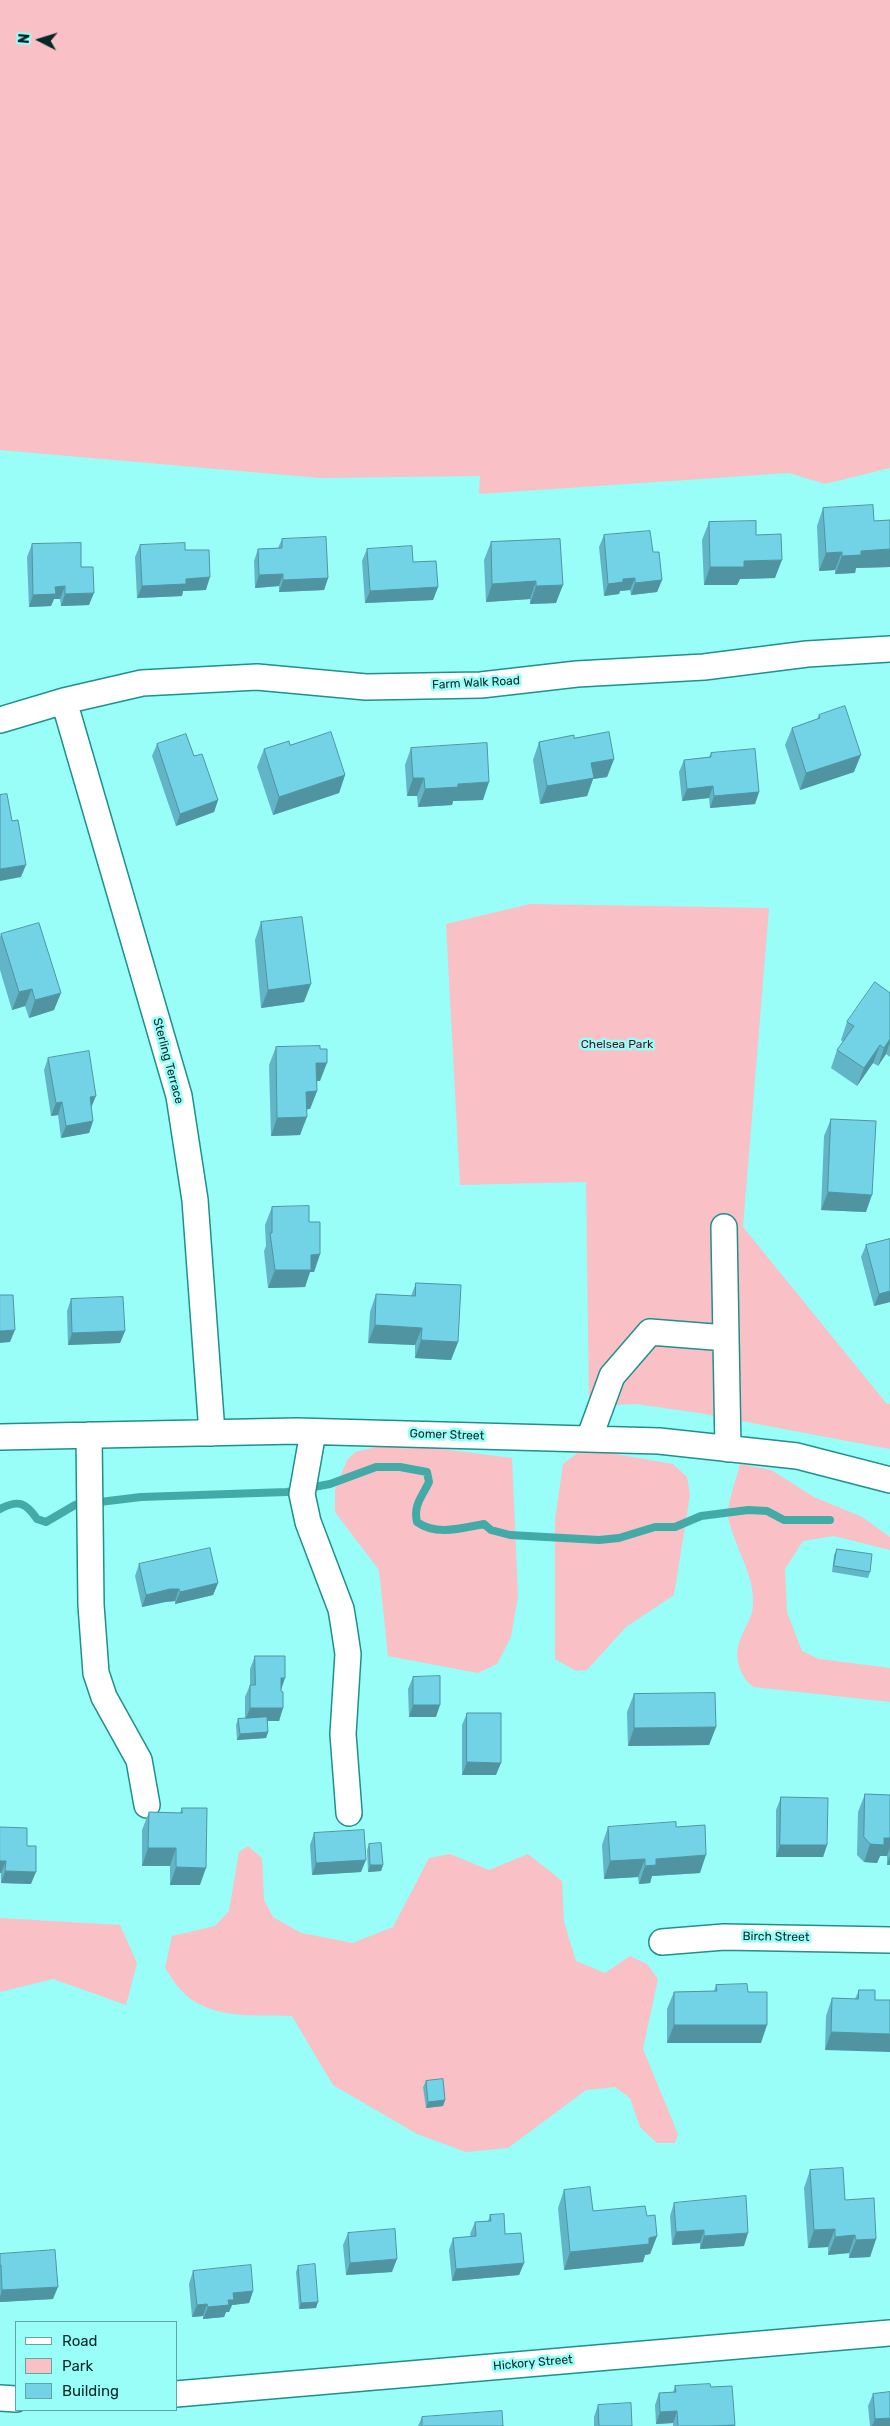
<!DOCTYPE html>
<style>
body{margin:0}
#map{position:relative;width:890px;height:2426px;overflow:hidden;background:#99fdf8;font-family:Rubik,sans-serif}
canvas{display:block}
.legend{position:absolute;left:15px;top:2321px;width:162px;height:90px;box-sizing:border-box;background:#99fdf8;border:1px solid #5ea7a4;margin:0;padding:6px 9px;list-style:none;font-size:15px;color:#052725}
.legend li{display:flex;align-items:center;gap:10px;height:25px}
.legend b{width:25px;border:1px solid #5ea7a4}
.north{position:absolute;left:15px;top:15px;width:50px;height:50px;-webkit-text-stroke:4px #99fdf8;paint-order:stroke;rotate:275deg;font-size:14px;font-weight:700;line-height:20px;text-align:center;color:#052725}
.north::after{content:'';display:block;margin:auto;width:18px;height:22px;background:#052725;clip-path:polygon(50% 0,100% 100%,50% 72%,0 100%)}
</style>
<div id="map">
<canvas width="890" height="2426"></canvas>
<ul class="legend">
<li><b style="height:6px;background:#fff"></b>Road</li>
<li><b style="height:14px;background:#f9c0c6"></b>Park</li>
<li><b style="height:14px;background:#72d3e6"></b>Building</li>
</ul>
<div class="north">N</div>
</div>
<script>
const context = document.querySelector('canvas').getContext('2d');
context.lineJoin = 'round';
function fill(path, color) { context.fillStyle = color; context.fill(path, 'evenodd'); }
function stroke(path, color, width, dash) { context.strokeStyle = color; context.lineWidth = width; context.lineCap = dash ? 'butt' : 'round'; context.setLineDash(dash || []); context.stroke(path); }
function write(font, color, halo, rows, align = 'center') {
  context.font = font + ' Rubik,sans-serif'; context.lineWidth = 5; context.setLineDash([]); context.textBaseline = 'middle'; context.strokeStyle = halo; context.fillStyle = color; for (const [text, x, y, turn = 0] of rows) {
    context.save(); context.translate(x, y); context.rotate((+turn || 0) * Math.PI / 180); context.textAlign = isNaN(turn) ? turn : align; if (halo) context.strokeText(text, 0, 0); context.fillText(text, 0, 0); context.restore();
  }
}
fill(new Path2D(`
 M0 0H890V468L825 484 789 473 479 494 480 476 320 478 0 450Z
 M530 904 769 908 743 1227 887 1404H890V1449L699 1413 636 1404 589 1406 586 1182 460 1185 446 924Z
 M394 1443 512 1458 518 1596 511 1637 497 1664 478 1673 388 1656 379 1570 335 1512V1490L347 1460 355 1452Z
 M592 1450 673 1464 687 1477 690 1495 674 1595 626 1627 587 1670 576 1671 555 1659V1520L563 1464 580 1451Z
 M740 1464 771 1470 814 1497 862 1517 890 1537V1550L834 1536 803 1541 785 1569 787 1612 802 1651 819 1659 890 1668V1702L754 1687C741 1679 734 1659 739 1644 742 1630 753 1619 753 1604 755 1574 733 1545 728 1516 727 1504 737 1477 740 1464Z
 M248 1846 262 1858 264 1900 273 1917 301 1933 353 1943 393 1927 429 1858 450 1854 489 1870 528 1854 562 1881 564 1922 576 1961 605 1973 630 1956 647 1964 658 1979 643 2049 678 2134 675 2143H657L640 2127 630 2098 615 2087 586 2090 508 2148 466 2152 417 2134 333 2085 292 2016C256 2015 207 2020 181 1990 175 1984 170 1975 165 1968L172 1936 215 1926 229 1911 239 1852Z
 M0 1918 120 1925 137 1963 126 2005 53 1979 0 1992Z`), '#f9c0c6');
stroke(new Path2D(`
 M0 1509C19 1499 26 1503 37 1519L46 1522 75 1505 141 1497 287 1492 330 1484 376 1467H400L427 1472 429 1482C422 1497 413 1505 417 1522 436 1536 462 1528 484 1524L491 1530 510 1535 599 1540 619 1538 655 1527H675L701 1516 748 1510 767 1511 784 1520H830`), '#43aba7', 8);
const minor = new Path2D(`
 M64 701 179 1096 195 1200 212 1433
 M0 720 64 701 142 683 257 677 366 687 481 685 577 674 704 667 807 654 890 649
 M724 1227 728 1449
 M313 1432 302 1494 308 1522 341 1609 344 1627 348 1654 343 1734 349 1813
 M89 1435 91 1605 96 1673 104 1697 139 1760 147 1805
 M0 1437 297 1431 659 1441 797 1456 890 1480
 M589 1439 612 1376 650 1332 726 1338
 M662 1942 724 1937 890 1940
 M176 2394 890 2333
 M0 2398 16 2399`);
stroke(minor, '#1f908c', 28);
stroke(minor, '#fff', 25);
fill(new Path2D(`
 M823 508 874 521 890 520V567L856 568 855 573 835 574V570L819 571 817 526Z
 M709 522 756 535 775 578 740 579 737 585H704L702 540Z
 M604 535 653 552 662 580 657 592 631 595 630 590 620 591 619 594 604 596 599 547Z
 M282 539 328 578 324 590 279 592V586L255 588 254 561 258 549 278 548Z
 M560 539 556 603 530 604V599L486 602 484 560 491 542Z
 M32 544 81 567 89 605 61 606 60 599H54L51 606 29 607 27 557Z
 M140 545 185 550 206 590 183 591 182 596 137 598 135 557Z
 M367 549 413 562 438 587 433 600 365 603 362 561Z
 M819 715 854 772 800 790 785 745 792 728 817 719Z
 M574 738 614 759 607 777 593 779 587 796 540 804 533 760 539 742Z
 M157 744 194 756 218 800 214 812 176 826 152 756Z
 M290 745 345 775 339 793 273 815 257 767 264 749Z
 M411 748 483 800 453 801 452 805 418 807 417 796H407L405 765Z
 M711 753 759 792 755 804 710 808 709 798 682 801 679 772 684 760 709 757Z
 M261 922 304 1002 261 1008 255 940Z
 M1 934 54 1010 29 1018 25 1006 12 1010 0 970V937Z
 M890 993V1057L886 1054 878 1066 873 1063 857 1086 831 1068 837 1050 843 1042 841 1040 847 1022Z
 M276 1047 320 1081H317V1091L310 1109H307L300 1135 271 1136 269 1065Z
 M48 1058 91 1108 93 1121 89 1133 61 1138 58 1115 51 1116 44 1070Z
 M831 1119 866 1212 821 1210 824 1136Z
 M272 1207 309 1222 320 1254 314 1272H310L305 1287 268 1288 264 1251 266 1246 265 1225Z
 M890 1239V1302L874 1306 861 1257 866 1245Z
 M416 1283 458 1342 451 1360 415 1358V1345L368 1343 370 1312 376 1294 411 1296Z
 M71 1299 125 1331 120 1343 68 1345 67 1311Z
 M837 1549 870 1572 868 1578 832 1572 834 1555Z
 M139 1564 218 1583 213 1595 175 1604V1601L165 1602 142 1607 135 1576Z
 M255 1656 281 1690 283 1708 279 1721H267L268 1732 266 1738 237 1740 236 1725 238 1719H245V1697L250 1685V1669Z
 M413 1677 436 1717H409L408 1689Z
 M634 1694 716 1727 709 1745 628 1746 627 1712Z
 M467 1713 496 1775H462V1725Z
 M865 1794 890 1795V1865H887V1856H880L877 1863 864 1862 857 1855 858 1812Z
 M781 1797 827 1845 823 1857H776V1810Z
 M182 1808 200 1885H170V1866H142V1830L149 1812 180 1813Z
 M0 1827 27 1846 31 1884 1 1883Z
 M608 1827H676L700 1873 652 1876 650 1883 639 1884 638 1877 604 1879 602 1845Z
 M314 1833 361 1872 312 1875 310 1845Z
 M369 1844 383 1865 381 1871 368 1872 367 1850Z
 M716 1985 748 1992 761 2043H667V2009L674 1992 714 1991Z
 M859 1990 875 2000 825 2050 826 2016 832 1998 855 1999Z
 M426 2081 445 2100 443 2106 426 2108 423 2087Z
 M810 2170 845 2200 876 2239 870 2257 849 2258V2253L828 2255V2247L808 2248 804 2188Z
 M564 2190 593 2211 647 2216 657 2236 650 2254 645 2255 643 2262 564 2270 558 2208Z
 M674 2203 744 2246 700 2249V2243L672 2245 670 2216Z
 M490 2215 505 2234 524 2263 519 2275 452 2281 449 2250 453 2238 471 2237 470 2234 475 2222 488 2221Z
 M348 2233 392 2272 346 2275 343 2245Z
 M0 2254 53 2299 0 2302Z
 M298 2266 316 2308 299 2309 296 2272Z
 M193 2271 253 2291 249 2303 232 2305 229 2312H226L224 2317 203 2319V2316L192 2317 189 2284Z
 M675 2386 711 2387 735 2425 734 2426H673V2423L656 2424 655 2405 659 2393 673 2392Z
 M873 2394 890 2426H870L868 2406Z
 M598 2405 632 2426H594V2417Z
 M422 2417 503 2426H418Z`), '#62b5c6');
fill(new Path2D(`
 M890 549V567L856 568 855 573 835 574 842 556 861 551Z
 M842 552 835 570 819 571 826 553Z
 M782 560 775 578 740 579 737 585H704L710 567 744 561Z
 M283 574 279 586 255 588 259 575Z
 M210 577 206 590 183 591 182 596 137 598 142 586 186 579Z
 M328 578 324 590 279 592 283 580Z
 M635 578 630 590 620 591 619 594 604 596 608 584 623 579Z
 M662 580 657 592 631 595 635 583Z
 M536 581 530 599 486 602 492 584Z
 M563 585 556 603 530 604 536 586Z
 M65 586 60 599H54L51 606 29 607 33 595 55 587Z
 M438 587 433 600 365 603 370 591Z
 M94 593 89 605 61 606 65 594Z
 M861 755 854 772 800 790 806 773Z
 M614 759 607 777 593 779 587 796 540 804 547 786 591 763Z
 M345 775 339 793 273 815 279 797Z
 M413 778H424L417 796H407Z
 M489 782 483 800 453 801 452 805 418 807 425 789 458 784Z
 M713 786 709 798 682 801 687 789Z
 M759 792 755 804 710 808 714 796Z
 M218 800 214 812 176 826 180 814Z
 M26 865 21 877 0 881V869Z
 M311 984 304 1002 261 1008 268 990Z
 M32 989 25 1006 12 1010 19 992Z
 M61 993 54 1010 29 1018 35 1000Z
 M890 1039V1042L886 1054 878 1066 884 1048Z
 M880 1045 873 1063 857 1086 864 1068Z
 M316 1063H327L320 1081H310Z
 M317 1091 310 1109 300 1110 306 1092Z
 M96 1096 91 1108 90 1097Z
 M62 1102 58 1115 51 1116 56 1103Z
 M307 1117 300 1135 271 1136 277 1118Z
 M93 1121 89 1133 61 1138 66 1126Z
 M828 1192 872 1195 866 1212 821 1210Z
 M320 1254 314 1272H310L305 1287 268 1288 275 1270 311 1255Z
 M890 1291V1302L874 1306 879 1294Z
 M375 1325 422 1328 415 1345 368 1343Z
 M15 1330 10 1342 0 1343V1331Z
 M125 1331 120 1343 68 1345 72 1333Z
 M421 1340 458 1342 451 1360 415 1358Z
 M218 1583 213 1595 175 1604 180 1592Z
 M170 1589H179L175 1601 165 1602 142 1607 146 1595Z
 M281 1678H285L281 1690Z
 M413 1705H440L436 1717H409Z
 M250 1708H283L279 1721H245Z
 M716 1727 709 1745 628 1746 634 1728Z
 M268 1732 266 1738 237 1740 240 1734Z
 M467 1762 501 1763 496 1775H462Z
 M884 1838H890V1848L887 1856H880L877 1863 864 1862 870 1844Z
 M780 1845H827L823 1857H776Z
 M148 1848H176L170 1866H142Z
 M706 1855 700 1873 652 1876 650 1883 639 1884 645 1866 656 1859Z
 M890 1855V1865H887Z
 M645 1859 638 1877 604 1879 610 1861Z
 M366 1860 361 1872 312 1875 316 1863Z
 M0 1861H6L1 1873H0Z
 M370 1865H383L381 1871 368 1872Z
 M176 1867 206 1868 200 1885H170Z
 M5 1871 36 1872 31 1884 1 1883Z
 M674 2025H767L761 2043H667Z
 M831 2032 890 2034V2052L825 2050Z
 M445 2100 443 2106 426 2108 428 2102Z
 M835 2229 828 2247 808 2248 814 2230Z
 M704 2230 700 2243 672 2245 676 2232Z
 M748 2233 744 2246 700 2249 704 2236Z
 M855 2235 849 2253 828 2255 835 2237Z
 M657 2236 650 2254 645 2255 643 2262 564 2270 570 2252Z
 M876 2239 870 2257 849 2258 856 2240Z
 M397 2259 392 2272 346 2275 350 2263Z
 M524 2263 519 2275 452 2281 456 2269Z
 M58 2287 53 2299 0 2302V2297L2 2290Z
 M253 2291 249 2303 232 2305 229 2312H226L224 2317 203 2319 208 2307 228 2300 233 2293Z
 M318 2302 316 2308 299 2309 301 2303Z
 M207 2304 203 2316 192 2317 197 2305Z
 M677 2411 673 2423 656 2424 660 2412Z
 M890 2418V2426H872L875 2419Z
 M735 2425 734 2426H711Z`), '#5094a1');
const building = new Path2D(`
 M873 505 874 521 890 520V549L861 551V555L842 556V552L826 553 823 508Z
 M756 521V535L781 534 782 560 744 561V567H710L709 522Z
 M650 531 653 552H659L662 580 635 583V578L623 579V582L608 584 604 535Z
 M326 537 328 578 283 580V574L259 575 258 549 282 548V539Z
 M560 539 563 585 536 586V581L492 584 491 542Z
 M81 543V567H93L94 593 65 594V586L55 587 56 594 33 595 32 544Z
 M185 543V550H209L210 577 186 579V584L142 586 140 545Z
 M412 546 413 562 436 561 438 587 370 591 367 549Z
 M845 706 861 755 806 773 792 728 820 718 819 715Z
 M331 732 345 775 279 797 264 749 289 741 290 745Z
 M609 732 614 759 591 763 594 778 547 786 539 742 574 735V738Z
 M186 734 194 756 202 754 218 800 180 814 157 744Z
 M487 743 489 782 458 784V787L425 789 424 778H413L411 748Z
 M755 749 759 792 714 796 713 786 687 789 684 760 711 757V753Z
 M7 794 12 821 18 820 26 865 0 869V795Z
 M302 917 311 984 268 990 261 922Z
 M39 923 61 993 35 1000 32 989 19 992 1 934Z
 M875 982 890 993V1039L884 1048 880 1045 864 1068 837 1050 854 1026 847 1022Z
 M320 1046V1049H327V1063H316L317 1091 306 1092 307 1117 277 1118 276 1047Z
 M89 1051 96 1096 90 1097 93 1121 66 1126 62 1102 56 1103 48 1058Z
 M831 1119 876 1121 872 1195 828 1192Z
 M309 1206V1222H320V1254L311 1255V1270H275L270 1233H272V1207Z
 M890 1239V1291L879 1294 866 1245Z
 M416 1283 461 1285 458 1342 421 1340 422 1328 375 1325 376 1294 415 1296Z
 M0 1295H13L15 1330 0 1331Z
 M123 1297 125 1331 72 1333 71 1299Z
 M210 1548 218 1583 180 1592 179 1589H170L146 1595 139 1564Z
 M837 1549 872 1554 870 1572 834 1566Z
 M255 1656H285V1678H281V1691L283 1692V1708H250V1685H255Z
 M440 1676V1705H413V1677Z
 M715 1693 716 1727 634 1728V1694Z
 M467 1713H501V1763L467 1762Z
 M267 1717 268 1732 240 1734 238 1719Z
 M865 1794 890 1795V1838H884V1845L870 1844 864 1837Z
 M781 1797 828 1798 827 1845H780Z
 M182 1808H207L206 1868 176 1867V1848H148L149 1812 182 1813Z
 M676 1822V1827L705 1825 706 1855 656 1859V1865L645 1866V1859L610 1861 608 1827Z
 M0 1827 27 1828V1846H36V1872L5 1871 6 1861H0Z
 M364 1830 366 1860 316 1863 314 1833Z
 M381 1843 383 1865H370L369 1844Z
 M747 1984 748 1992H767V2025H674V1992L717 1991 716 1985Z
 M859 1990H875V2000H890V2034L831 2032 832 1998 858 1999Z
 M443 2079 445 2100 428 2102 426 2081Z
 M843 2168 845 2200 874 2198 876 2239 856 2240 855 2235 835 2237V2229L814 2230 810 2170Z
 M590 2187 593 2211 645 2206 647 2216 655 2215 657 2236 649 2238V2244L570 2252 564 2190Z
 M746 2196 748 2233 704 2236V2230L676 2232 674 2203Z
 M504 2214 505 2234 521 2233 524 2263 456 2269 453 2238 476 2236 475 2222 491 2221 490 2215Z
 M395 2229 397 2259 350 2263 348 2233Z
 M55 2250 58 2287 2 2290 1 2265H0V2254Z
 M315 2264 318 2302 301 2303 298 2266Z
 M251 2265 253 2291 233 2293 234 2300H228L229 2305 208 2307 207 2304 197 2305 193 2271Z
 M710 2384 711 2387 732 2386 735 2425 711 2426H678L677 2411 660 2412 659 2393 676 2392 675 2386Z
 M890 2392V2418L875 2419 873 2394Z
 M631 2403 632 2426H599L598 2405Z
 M502 2411 503 2426H422V2417Z`);
fill(building, '#72d3e6');
stroke(building, '#5094a1', 1);
write('12px', '#052725', '#99fdf8', [
 ["Farm Walk Road",476,683,-3],
 ["Sterling Terrace",168,1061,75],
 ["Gomer Street",447,1435,2],
 ["Birch Street",776,1937,1],
 ["Hickory Street",533,2363,-5]
]);
write('12px', '#510c1e', '#99fdf8', [
 ["Chelsea Park",617,1045]
]);
</script>
